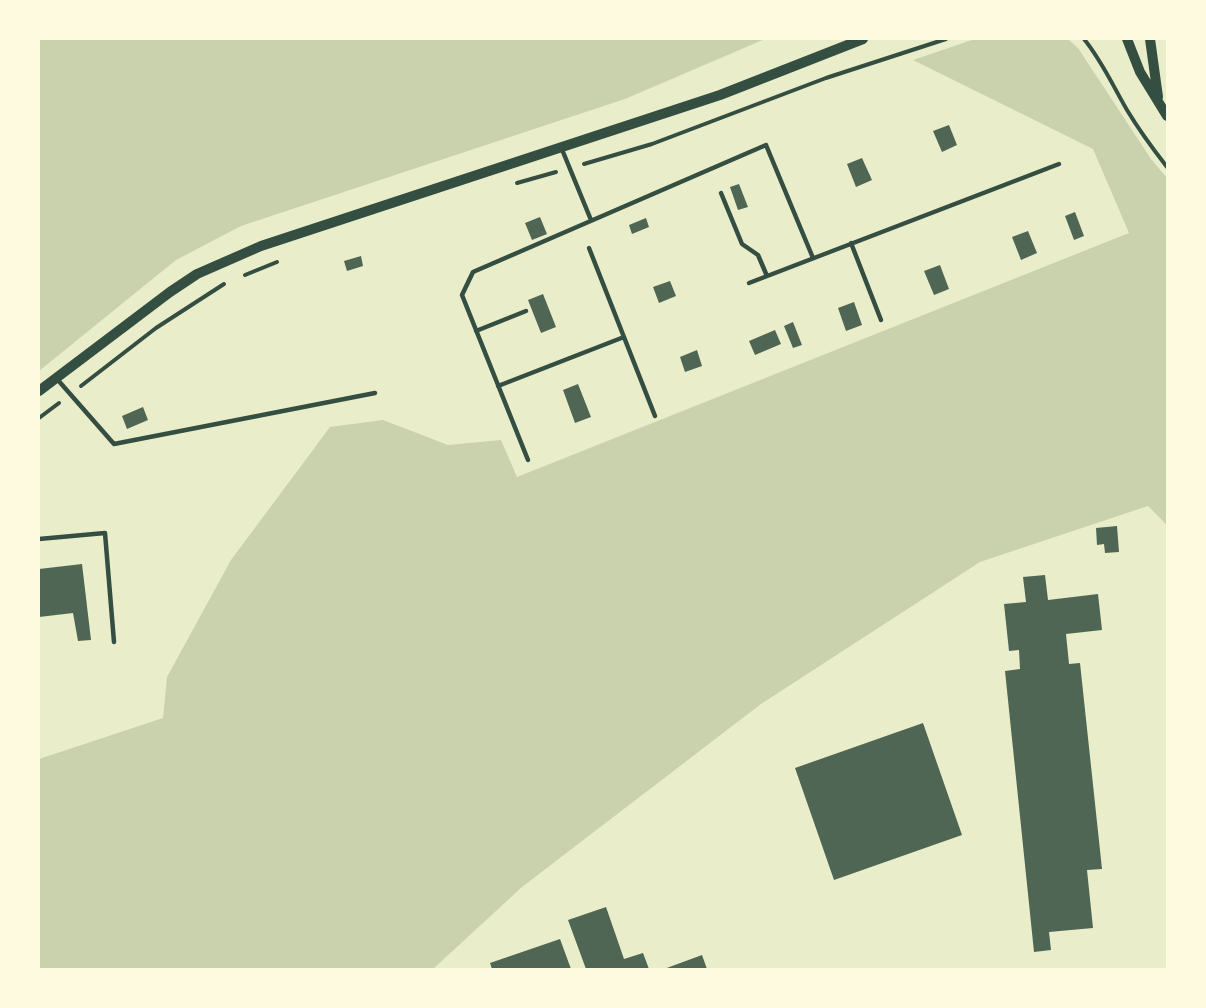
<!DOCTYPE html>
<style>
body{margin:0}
#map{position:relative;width:1206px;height:1008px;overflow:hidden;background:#e9edc9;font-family:Jost,sans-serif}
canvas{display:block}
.frame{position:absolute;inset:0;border:40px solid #fefae0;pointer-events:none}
</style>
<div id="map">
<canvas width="1206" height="1008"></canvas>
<div class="frame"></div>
</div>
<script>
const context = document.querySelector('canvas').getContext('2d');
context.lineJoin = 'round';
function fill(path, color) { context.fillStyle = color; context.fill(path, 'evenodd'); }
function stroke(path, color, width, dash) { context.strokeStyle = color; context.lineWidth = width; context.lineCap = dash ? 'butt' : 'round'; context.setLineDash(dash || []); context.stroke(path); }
fill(new Path2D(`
 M39 39H765L625 99 241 226 176 260 39 371Z
 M975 39H1068L1078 48 1151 159 1167 178V525L1148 506 980 562 761 704 522 887 433 969H39V759L163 718 167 677 231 560 330 427 383 420 448 445 501 440 517 477 1129 233 1093 149 913 60Z`), '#cad2ad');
fill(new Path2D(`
 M949 125 957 145 942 152 933 131Z
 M862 158 872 180 856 187 847 164Z
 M739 184 748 207 738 210 730 187Z
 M1075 212 1084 236 1074 240 1065 216Z
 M540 217 547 234 532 240 525 223Z
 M646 218 649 227 632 234 629 225Z
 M1028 231 1037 253 1021 260 1012 237Z
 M361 256 363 266 347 271 344 261Z
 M940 265 949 289 934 295 924 271Z
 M670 281 676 296 659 303 653 287Z
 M543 294 556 327 541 333 528 300Z
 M854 302 862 325 846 331 838 308Z
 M793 322 802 345 793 348 784 326Z
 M775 330 781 344 755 355 749 341Z
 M697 350 702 366 685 372 680 357Z
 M578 384 591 417 575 423 563 390Z
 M143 407 148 420 127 429 122 416Z
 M1117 526 1119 552 1105 553 1104 544 1097 545 1096 528Z
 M82 564 91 640 78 641 73 613 39 617V569Z
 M1045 575 1048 600 1098 594 1102 630 1066 634 1069 664 1080 663 1102 869 1087 870 1093 928 1049 932 1051 950 1034 952 1005 671 1020 669 1019 650 1009 651 1004 604 1026 602 1023 577Z
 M923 723 962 835 834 880 795 768Z
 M606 907 624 959 643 953 649 969H586L568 920Z
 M560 939 571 969H492L490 963Z
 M702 955 707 969H664Z`), '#4f6655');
stroke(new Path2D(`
 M1084 39C1102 61 1113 86 1127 110 1139 130 1153 149 1167 167
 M584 164 652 144 826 78 946 39
 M517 183 556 172
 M245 275 277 262
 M81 386 156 328 224 284
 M39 418 59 403`), '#344e41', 4);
stroke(new Path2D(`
 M561 147 591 220
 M721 193 742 244 758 255 767 276
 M851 243 881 320
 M589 248 655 416
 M749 283 1059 164
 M476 331 526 311
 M57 379 114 444 375 393
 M498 386 624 337
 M528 460 462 295 473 272 766 145 813 258
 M39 539 105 533 114 642`), '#344e41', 4.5);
stroke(new Path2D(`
 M1127 39 1140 72 1167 116
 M1150 39 1158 97
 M39 391 170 292 197 274 261 246 720 95 863 39`), '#344e41', 10);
</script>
